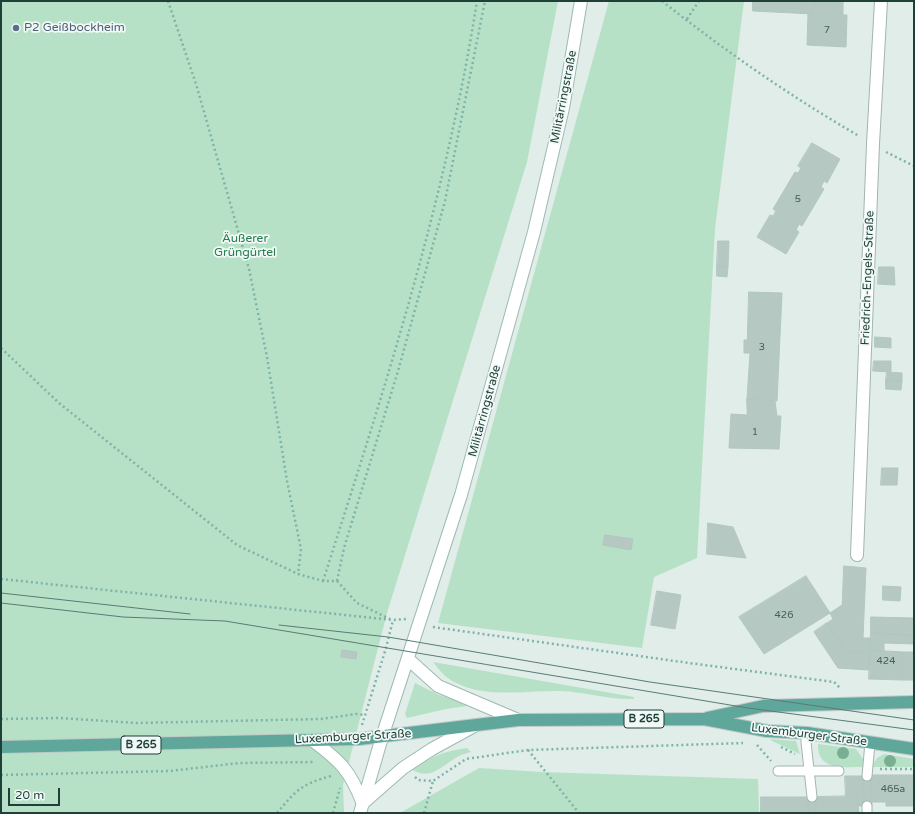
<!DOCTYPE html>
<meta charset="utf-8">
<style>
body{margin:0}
#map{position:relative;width:915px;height:814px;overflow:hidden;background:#e0ede8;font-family:"Varela Round",sans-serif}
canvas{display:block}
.frame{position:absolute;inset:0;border:2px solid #1f3f39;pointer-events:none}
.scale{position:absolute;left:8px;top:788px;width:52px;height:18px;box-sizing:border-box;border:2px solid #1f3f39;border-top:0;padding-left:5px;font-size:12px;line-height:14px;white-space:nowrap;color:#1f3f39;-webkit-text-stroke:3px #f1f9f6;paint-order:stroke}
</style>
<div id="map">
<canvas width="915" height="814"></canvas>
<div class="frame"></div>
<div class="scale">20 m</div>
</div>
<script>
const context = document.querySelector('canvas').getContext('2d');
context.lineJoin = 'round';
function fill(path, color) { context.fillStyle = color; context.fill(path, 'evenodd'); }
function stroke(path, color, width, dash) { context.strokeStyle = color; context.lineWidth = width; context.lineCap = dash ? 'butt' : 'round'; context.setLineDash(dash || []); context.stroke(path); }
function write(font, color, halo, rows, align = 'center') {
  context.font = font + ' "Varela Round",sans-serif'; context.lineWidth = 3.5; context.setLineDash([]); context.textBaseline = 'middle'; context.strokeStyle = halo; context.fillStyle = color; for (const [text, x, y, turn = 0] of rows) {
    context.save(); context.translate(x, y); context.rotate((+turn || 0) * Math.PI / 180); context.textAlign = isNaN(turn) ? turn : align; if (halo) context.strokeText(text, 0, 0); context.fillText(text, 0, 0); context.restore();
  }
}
fill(new Path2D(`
 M1 1H558L527 162 387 613 343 785 344 813H1Z
 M609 1H744L715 229 697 558 654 577 642 648 438 623Z
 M433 662 634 697V699C610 700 586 692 561 691 523 690 478 701 445 676 441 672 437 667 433 662Z
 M415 683 439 695 474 705 446 709 407 718 405 714Z
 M770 739 796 741 800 754 772 741Z
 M818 744 856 749 863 759V767C844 767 817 771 818 744Z
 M467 748 471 752C467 753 463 754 459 756 442 765 431 782 411 769 428 757 446 751 467 748Z
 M884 754 914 759V767H871L877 758Z
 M479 768 541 772 758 779 759 813H400Z`), '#b7e1c6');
const building = new Path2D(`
 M753 1H814L813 14 753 11Z
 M814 1H843V15H847L846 47 807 45 808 13 813 14Z
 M812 143 840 159 827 183 824 181 821 187 824 189 802 226 799 224 796 230 799 232 786 254 757 237 770 215 773 216 776 211 773 209 795 172 798 173 801 168 798 166Z
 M718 241H729L728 267 717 266Z
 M717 266 728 267 727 277 717 276Z
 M879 267H894L895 285 878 284Z
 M749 292 782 293 777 401 747 399 750 353H744V340H747Z
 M875 337 891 338V348L875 347Z
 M874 361H891V372L873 371Z
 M887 372 902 373V381L886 380Z
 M886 380 902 381 901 390 886 389Z
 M747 399 775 401 777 416H781L779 449 729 448 731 414 747 415Z
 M882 468H898L897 485H881Z
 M708 523 733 527 746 558 707 554Z
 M605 535 633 539 631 550 603 545Z
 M844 566 866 568 863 638H871L870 652H846L827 623 833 619 830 613 842 605Z
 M806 576 830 613 764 654 739 617Z
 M883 586 901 587 900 601 883 600Z
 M657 591 681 595 675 629 651 625Z
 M871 617 914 618V635L871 633Z
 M827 623 846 652H870L869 670 838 668 814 632Z
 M871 633 914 635V644L884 643V651L870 650Z
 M342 650 357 652 356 659 341 657Z
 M870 650 903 652 902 680 869 679Z
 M903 652H914V680H902Z
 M871 775 872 806H864L863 776Z
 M871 775H914V806H886V802H872Z
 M845 776H863L864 806H858L857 796H846Z
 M857 796 859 813H816V797Z
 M761 797H808L809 813H761Z
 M808 797H816V813H809Z`);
fill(building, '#b5c8c2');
stroke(building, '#b2c7c0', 1);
const lane = new Path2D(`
 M807 733 806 742 812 797
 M778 771H839
 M867 776 870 743
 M867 813V806`);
const street = new Path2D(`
 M857 555 873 144 881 1`);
const secondary = new Path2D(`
 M408 659 438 686 518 720
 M312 740C340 761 350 770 363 804
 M363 803 403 768 432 749 476 725
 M360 813 382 737 461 495 534 232 563 108 581 1`);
const primary = new Path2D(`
 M707 718 763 706 914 702
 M1 747 359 739 518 720 704 719 767 731 807 733 914 749`);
stroke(lane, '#a2b5b0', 11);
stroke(street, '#a2b5b0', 14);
stroke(secondary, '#9dbab2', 14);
stroke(primary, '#c0c9c8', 14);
stroke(new Path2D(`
 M168 1 196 84 249 269 267 357 287 481 301 549 298 574
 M662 1C725 51 790 96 859 136
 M687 19 699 1
 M886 152 914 166
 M1 348 59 403 237 545 298 574 323 581H337
 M1 579 393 620 407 619
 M323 581C384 391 446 199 477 1
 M337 581 344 548 398 371 445 201 485 1
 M337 581 357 603 390 619
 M433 627 689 663 834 682 841 689
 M1 719 60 718 136 723 321 719 356 714 364 715
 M362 725 386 648 393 620
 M757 745 771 761
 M781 747 795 754
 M528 750 579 813
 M880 769H914
 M1 775 170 771 239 763 315 762
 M415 777 418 780 433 781 466 759 528 750 743 743
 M277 813C296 790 302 784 331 776
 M333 813 340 788
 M424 813 433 781`), '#7db4a8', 2.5, [2, 3]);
stroke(lane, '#fff', 9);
stroke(street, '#fff', 12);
stroke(secondary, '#fff', 12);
stroke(primary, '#60a79b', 12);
stroke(new Path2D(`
 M1 593 190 614
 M1 603 123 617 225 621 748 708 914 730
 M279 625 388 637 650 682 914 720`), '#597b75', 1);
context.fillStyle = '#79ae93';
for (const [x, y] of [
 [843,753],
 [890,761]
]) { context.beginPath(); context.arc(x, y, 6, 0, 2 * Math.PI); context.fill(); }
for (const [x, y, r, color] of [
 [16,28,4,"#5c6f8a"]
]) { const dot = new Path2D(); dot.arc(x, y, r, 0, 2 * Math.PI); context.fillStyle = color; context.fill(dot); stroke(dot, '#f1f9f6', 1.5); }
write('10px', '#44615b', null, [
 ["7",827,30],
 ["5",798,199],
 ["3",762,347],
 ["1",755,432],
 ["426",784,615],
 ["424",886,661],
 ["465a",893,789]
]);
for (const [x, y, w] of [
 [644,719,40],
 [141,745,40]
]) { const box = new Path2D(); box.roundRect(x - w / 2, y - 9, w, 18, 3); context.fillStyle = '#f1f9f6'; context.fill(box); stroke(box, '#1f3f39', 1); }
write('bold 11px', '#1f3f39', null, [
 ["B 265",644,719],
 ["B 265",141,745]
]);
write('12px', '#4e5e75', '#f1f9f6', [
 ["P2 Geißbockheim",24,28]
], 'left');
write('12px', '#1f3f39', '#f1f9f6', [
 ["Militärringstraße",564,97,-79],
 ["Friedrich-Engels-Straße",868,278,-88],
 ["Militärringstraße",485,411,-75],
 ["Luxemburger Straße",809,735,7],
 ["Luxemburger Straße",353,737,-3]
]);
write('12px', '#257b4e', '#f1f9f6', [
 ["Äußerer",245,239],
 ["Grüngürtel",245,253]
]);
</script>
